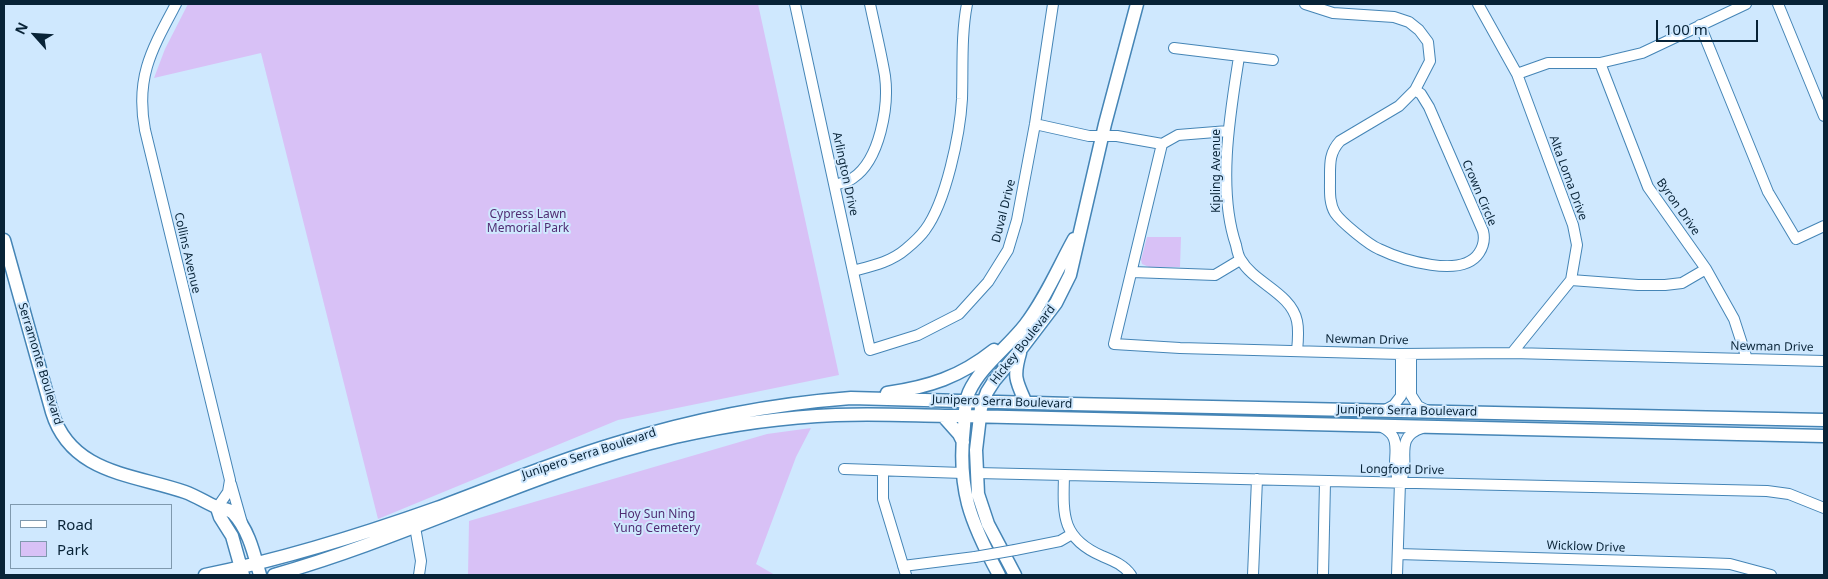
<!DOCTYPE html>
<style>
body{margin:0}
#map{position:relative;width:1828px;height:579px;overflow:hidden;background:#cfe8fe;font-family:"Noto Sans",sans-serif}
canvas{display:block}
.frame{position:absolute;inset:0;border:5px solid #082337;pointer-events:none}
.legend{position:absolute;left:10px;top:504px;width:162px;height:65px;box-sizing:border-box;background:#cfe8fe;border:1px solid #7f99ae;margin:0;padding:6px 9px;list-style:none;font-size:15px;color:#082337}
.legend li{display:flex;align-items:center;gap:10px;height:25px}
.legend b{width:25px;border:1px solid #7f99ae}
.north{position:absolute;left:10px;top:10px;width:50px;height:50px;-webkit-text-stroke:4px #cfe8fe;paint-order:stroke;rotate:296deg;font-size:14px;font-weight:700;line-height:20px;text-align:center;color:#082337}
.north::after{content:'';display:block;margin:auto;width:18px;height:22px;background:#082337;clip-path:polygon(50% 0,100% 100%,50% 72%,0 100%)}
.scale{position:absolute;left:1656px;top:20px;width:102px;height:22px;box-sizing:border-box;border:2px solid #082337;border-top:0;padding-left:6px;font-size:15px;line-height:18px;white-space:nowrap;color:#082337;-webkit-text-stroke:4px #cfe8fe;paint-order:stroke}
</style>
<div id="map">
<canvas width="1828" height="579"></canvas>
<div class="frame"></div>
<ul class="legend">
<li><b style="height:6px;background:#fff"></b>Road</li>
<li><b style="height:14px;background:#d8c1f6"></b>Park</li>
</ul>
<div class="north">N</div>
<div class="scale">100 m</div>
</div>
<script>
const context = document.querySelector('canvas').getContext('2d');
context.lineJoin = 'round';
function fill(path, color) { context.fillStyle = color; context.fill(path, 'evenodd'); }
function stroke(path, color, width, dash) { context.strokeStyle = color; context.lineWidth = width; context.lineCap = dash ? 'butt' : 'round'; context.setLineDash(dash || []); context.stroke(path); }
function write(font, color, halo, rows, align = 'center') {
  context.font = font + ' "Noto Sans",sans-serif'; context.lineWidth = 4; context.setLineDash([]); context.textBaseline = 'middle'; context.strokeStyle = halo; context.fillStyle = color; for (const [text, x, y, turn = 0] of rows) {
    context.save(); context.translate(x, y); context.rotate((+turn || 0) * Math.PI / 180); context.textAlign = isNaN(turn) ? turn : align; if (halo) context.strokeText(text, 0, 0); context.fillText(text, 0, 0); context.restore();
  }
}
fill(new Path2D(`
 M188 4H758L839 375 618 420 378 519 261 53 154 78 165 49Z
 M1147 237H1181L1180 267H1149L1142 264 1141 260Z
 M811 428 796 457 756 564 775 575H468L469 521 767 434Z`), '#d8c1f6');
const minor = new Path2D(`
 M176 4C152 49 135 77 145 130L230 480 228 492 217 508
 M795 4 870 350 918 335 959 314 988 282 1008 250 1017 220 1035 124 1053 4
 M1305 4 1333 13 1394 17 1409 22 1419 30 1428 42 1430 61 1415 90 1399 106 1340 141C1329 153 1330 164 1330 180 1330 191 1329 203 1335 213 1341 222 1369 245 1379 249 1402 260 1462 279 1479 253 1483 247 1485 239 1483 231L1429 107 1421 94 1415 90
 M1478 4 1517 74 1573 225 1577 245 1571 280 1512 353
 M1778 4 1824 116
 M1700 25 1768 192 1796 239 1824 226
 M1174 48 1273 60
 M1239 57C1230 114 1217 189 1236 245 1237 250 1238 256 1241 260 1254 283 1291 293 1297 321 1299 330 1298 341 1297 351
 M1600 63 1648 187 1706 269 1734 319 1747 359
 M1517 74 1548 63H1600L1642 53 1746 4
 M1035 124 1089 136H1117L1162 144 1178 135 1228 131
 M1162 144 1114 344 1180 348 1401 354 1512 353 1824 361
 M835 185C841 183 848 182 853 178 880 160 889 106 885 76 881 52 875 28 870 4
 M853 271C872 266 891 262 906 249 912 244 920 237 925 230 946 202 960 134 962 99 963 67 961 35 967 4
 M1132 272 1215 275 1240 260
 M1571 280 1638 285H1665L1682 283 1706 269
 M1411 354V395L1418 406 1428 411
 M1385 410 1394 405 1401 396V354
 M1379 425C1383 428 1389 430 1392 435 1401 447 1389 466 1400 482
 M844 469 963 473
 M883 471V499L906 575
 M977 473 1767 491 1789 494 1824 508
 M1064 475C1063 515 1061 538 1102 556 1114 561 1124 565 1131 575
 M231 484 242 523
 M415 527 421 561 419 575
 M1015 550 1060 541 1072 534
 M1398 554 1703 563 1730 564 1771 575
 M903 566 975 557
 M1253 575 1257 479
 M1323 575 1325 482
 M1397 575 1400 482C1412 461 1392 438 1422 428`);
const major = new Path2D(`
 M4 240 52 412C71 474 133 474 185 492 196 496 205 502 216 507 222 510 227 507 233 513 249 530 254 554 260 575
 M1020 353C1013 377 1016 381 1026 403
 M887 393C929 387 960 377 994 350
 M943 416 959 434 963 442
 M217 508 220 517 232 536 243 575
 M205 575C284 559 361 535 437 508 496 486 554 462 614 444 691 420 771 404 851 398L1071 404 1824 420
 M274 575C410 537 537 469 675 437 728 425 782 417 836 415 879 413 922 416 965 416L1824 436
 M999 575C970 521 957 489 964 426 965 415 964 403 969 392 981 366 1007 348 1025 325 1045 299 1058 268 1074 239
 M1015 575 988 524 978 494 976 450 981 408 987 392 994 381 1021 349 1056 303 1070 275 1105 124 1137 4`);
stroke(minor, '#4585b6', 12);
stroke(major, '#4585b6', 15);
stroke(minor, '#fff', 10);
stroke(major, '#fff', 12);
const minorBridge = new Path2D(`
 M975 557 1015 550`);
stroke(minorBridge, '#4585b6', 12, []);
stroke(minorBridge, '#fff', 10);
write('12px', '#082337', '#cfe8fe', [
 ["Kipling Avenue",1217,171,-90],
 ["Arlington Drive",845,174,78],
 ["Alta Loma Drive",1568,178,70],
 ["Crown Circle",1479,193,67],
 ["Byron Drive",1678,207,55],
 ["Duval Drive",1004,211,-76],
 ["Collins Avenue",187,253,77],
 ["Newman Drive",1367,340,1],
 ["Hickey Boulevard",1023,345,-52],
 ["Newman Drive",1772,347,1],
 ["Serramonte Boulevard",40,364,73],
 ["Junipero Serra Boulevard",1002,402,2],
 ["Junipero Serra Boulevard",1407,411,1],
 ["Junipero Serra Boulevard",589,454,-18],
 ["Longford Drive",1402,470,1],
 ["Wicklow Drive",1586,547,2]
]);
write('12px', '#502d73', '#cfe8fe', [
 ["Cypress Lawn",528,215],
 ["Memorial Park",528,229],
 ["Hoy Sun Ning",657,515],
 ["Yung Cemetery",657,529]
]);
</script>
